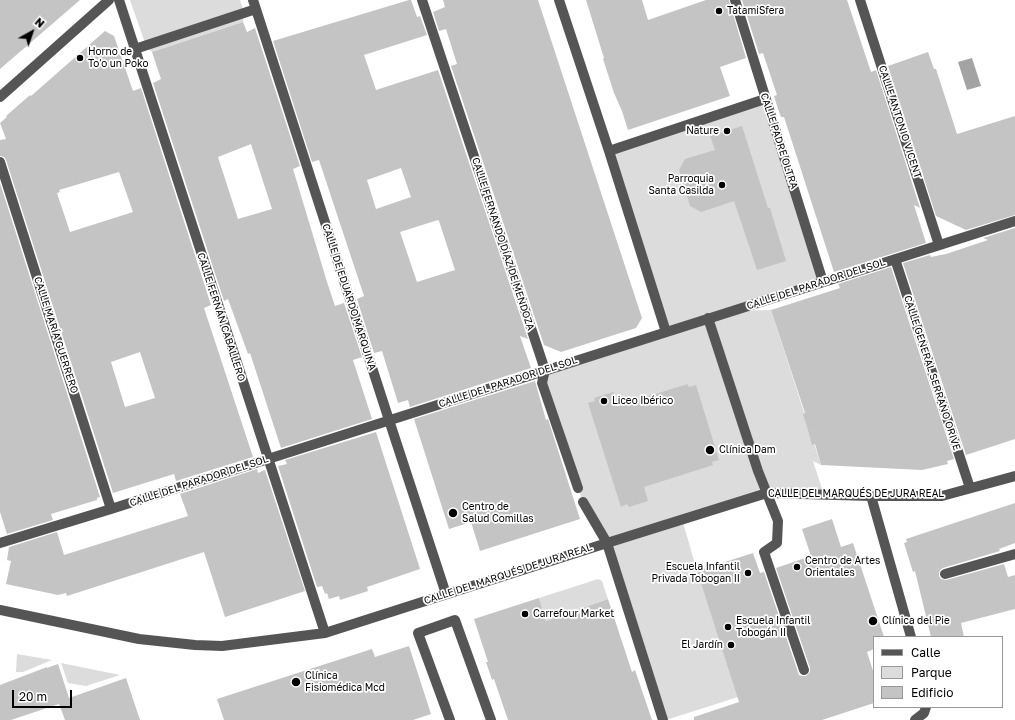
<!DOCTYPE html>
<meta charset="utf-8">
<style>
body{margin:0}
#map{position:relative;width:1015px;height:720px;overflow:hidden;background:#fff;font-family:"Golos Text",sans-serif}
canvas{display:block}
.legend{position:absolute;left:873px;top:636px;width:130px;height:72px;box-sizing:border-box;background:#fff;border:1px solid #999;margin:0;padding:5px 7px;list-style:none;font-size:12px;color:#000}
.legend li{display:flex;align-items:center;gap:8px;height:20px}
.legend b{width:20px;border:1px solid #999}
.north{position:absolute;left:12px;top:12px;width:40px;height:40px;-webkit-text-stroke:3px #fff;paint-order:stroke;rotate:40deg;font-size:11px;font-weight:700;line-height:16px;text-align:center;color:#000}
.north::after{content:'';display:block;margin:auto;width:14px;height:18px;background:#000;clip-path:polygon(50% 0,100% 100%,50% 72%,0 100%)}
.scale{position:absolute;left:12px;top:690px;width:60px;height:18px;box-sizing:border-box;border:2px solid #000;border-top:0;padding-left:5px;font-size:12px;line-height:14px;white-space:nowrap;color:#000;-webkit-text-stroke:3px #fff;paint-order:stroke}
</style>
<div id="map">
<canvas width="1015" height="720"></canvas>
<ul class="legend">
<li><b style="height:5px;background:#555"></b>Calle</li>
<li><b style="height:11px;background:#dcdcdc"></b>Parque</li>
<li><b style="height:11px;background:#c4c4c4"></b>Edificio</li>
</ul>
<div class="north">N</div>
<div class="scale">20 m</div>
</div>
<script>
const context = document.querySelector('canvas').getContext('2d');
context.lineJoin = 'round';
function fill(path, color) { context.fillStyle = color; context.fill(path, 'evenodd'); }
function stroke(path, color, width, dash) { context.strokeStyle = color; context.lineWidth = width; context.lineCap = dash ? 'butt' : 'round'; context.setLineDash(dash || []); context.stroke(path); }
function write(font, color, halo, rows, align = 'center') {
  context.font = font + ' "Golos Text",sans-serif'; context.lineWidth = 3.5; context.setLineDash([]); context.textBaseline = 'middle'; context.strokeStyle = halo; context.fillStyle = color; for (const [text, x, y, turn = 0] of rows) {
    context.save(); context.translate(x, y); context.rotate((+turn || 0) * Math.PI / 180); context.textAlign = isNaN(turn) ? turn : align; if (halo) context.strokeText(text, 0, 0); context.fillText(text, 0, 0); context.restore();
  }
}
fill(new Path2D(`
 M130 0H240L244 12 243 22 152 52 146 46Z
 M765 99 823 282 734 311 771 310 821 465 813 461 824 495 767 493 682 519 697 571 738 697 666 720 607 543 583 502 542 383 545 370 666 332 609 151Z
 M598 579 602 581 608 599 546 621 539 598Z
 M17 654 52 660 23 672H16Z
 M61 663 120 675 86 686 68 683Z`), '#dcdcdc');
fill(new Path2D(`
 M972 58 981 86 967 90 958 62Z`), '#a3a3a3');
fill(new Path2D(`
 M0 0H80L0 69Z
 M409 0H411L417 17 420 16 427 35 364 55 376 90 438 70 528 339 520 336 531 368 410 407 408 400 398 403 382 351 374 353 357 299 364 296 319 160 312 162 273 41ZM401 168 411 197 376 209 367 180ZM438 220 439 221 455 270 417 282 400 232Z
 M443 0H538L642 318 636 328 561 352 544 345 451 66 457 64 446 29 439 31 433 12 445 7Z
 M586 0H642L648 20 706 0H729L746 58 720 67 730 96 628 130 622 111 614 93 603 59 604 58Z
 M742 0H847L871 72 876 70 920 208 914 205 926 243 834 272 784 117H781L778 109 774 96 777 95 763 53 759 54Z
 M243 22 247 32 255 28 300 166 293 169 327 282 335 306 344 303 362 357 353 360 372 419 281 448 250 353 248 354 228 299 224 301 153 83 161 79 152 52ZM251 144 272 209 238 219 218 157Z
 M105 31 114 36 133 91 141 88 211 305 204 308 253 457 176 481 174 474 113 493 6 160 4 157 0 156V140L6 139 0 123 7 117 6 116 30 95 31 96ZM119 172 133 212 70 232 57 193 60 192 59 190ZM140 352 155 398 125 407 111 362Z
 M928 52 934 69H936L957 134 1015 116V215L966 230 936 216 888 66Z
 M742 126 768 208H770L786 261 757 270 734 201 701 212 690 206 679 170 685 159 715 150 710 136Z
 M0 183 100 497 97 498V500L51 514 53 520 7 534 0 512Z
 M1015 228V439L966 455 903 263 930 255 931 257 946 254 988 240 983 238Z
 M891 267 954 459 947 461 948 464 922 470 821 465 815 444 812 445 808 430 803 414 805 413 771 310 840 288 838 284Z
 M535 381 546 420 548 419 580 519 480 551 471 522 449 529 414 419Z
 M688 384 689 387 696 385 719 460 712 462 713 465 644 487 648 501 629 507 627 504 621 507 588 403 595 401 594 398 613 392 616 406Z
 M376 432 420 569 367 587 368 591 340 600 339 596 329 599 327 593 325 594 322 586 317 587 278 466 287 464 285 460Z
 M257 469 258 473 265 470 305 591 225 617 204 552 67 596 66 593 58 595 6 584 11 561 7 560 9 547 57 532 64 555 188 516 180 494Z
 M1015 503V543L999 549 1000 551 943 568 940 570 939 573V576L941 579 946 580 1004 564 1008 577 1015 575V609L961 623 964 637H931L915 571 913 572 904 543 907 542 906 539Z
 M832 519 841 547 853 543 884 637H874V649L867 652 874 674V703L822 720H694V717L739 702 697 571 753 553 760 573 764 572 798 672 799 675 802 676H806L810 672V668L776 568 811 556 802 529Z
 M539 598 546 621 608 599 632 672 635 670 652 720H508L494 679 492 680 486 662H488L474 619Z
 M409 646 431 714 413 720H224L217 699 372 649 375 657Z
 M58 664 69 698 126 678 140 720H65L59 704 11 720H0V685L47 667V668Z`), '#c4c4c4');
stroke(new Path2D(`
 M119 0 325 633
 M253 0 389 420 446 594
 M422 0 545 370 542 383 578 488
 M559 0 609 151 666 332
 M735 0 823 282
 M860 0 939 245
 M135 49 256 9
 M0 97 109 0
 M609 151 765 99
 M0 162 111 509
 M895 259 970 488
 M708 318 758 471 778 521 777 543 764 552 804 670
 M871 496 911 637
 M583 502 607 543 663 720
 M0 543 111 509 1015 221
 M945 574 1015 554
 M0 610 139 639 195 645 222 646 325 633 607 543 767 493 871 496H942L1015 476
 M450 720 418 633 455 620 491 720
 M915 720 924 713 926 707`), '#555', 10);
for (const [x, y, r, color] of [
 [719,11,4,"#000"],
 [80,58,4,"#000"],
 [727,131,4,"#000"],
 [722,185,4,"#000"],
 [604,401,4,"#000"],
 [710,450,5,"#000"],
 [453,513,5,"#000"],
 [797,567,4,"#000"],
 [748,573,4,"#000"],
 [525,614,4,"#000"],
 [873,621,5,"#000"],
 [728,627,4,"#000"],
 [731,645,4,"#000"],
 [296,682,5,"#000"]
]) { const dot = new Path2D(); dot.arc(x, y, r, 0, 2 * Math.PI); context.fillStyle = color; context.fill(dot); stroke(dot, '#fff', 1.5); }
write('10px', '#000', '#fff', [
 ["TatamiSfera",727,11],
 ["Horno de",88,52],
 ["To'o un Poko",88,64],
 ["Nature",719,131,"right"],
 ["Parroquia",714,179,"right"],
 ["Santa Casilda",714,191,"right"],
 ["Liceo Ibérico",612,401],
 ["Clínica Dam",719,450],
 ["Centro de",462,507],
 ["Salud Comillas",462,519],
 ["Centro de Artes",805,561],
 ["Orientales",805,573],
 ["Escuela Infantil",740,567,"right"],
 ["Privada Tobogan II",740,579,"right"],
 ["Carrefour Market",533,614],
 ["Escuela Infantil",736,621],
 ["Tobogán II",736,633],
 ["Clínica del Pie",882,621],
 ["El Jardín",723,645,"right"],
 ["Clínica",305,676],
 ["Fisiomédica Mcd",305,688]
], 'left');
write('10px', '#000', '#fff', [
 ["CALLE ANTONIO VICENT",900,122,72],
 ["CALLE PADRE OLTRA",779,141,72],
 ["CALLE FERNANDO DÍAZ DE MENDOZA",503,244,72],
 ["CALLE DEL PARADOR DEL SOL",816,284,-18],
 ["CALLE DE EDUARDO MARQUINA",349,297,72],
 ["CALLE FERNÁN CABALLERO",221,317,72],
 ["CALLE MARÍA GUERRERO",56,335,72],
 ["CALLE GENERAL SERRANO ORIVE",932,373,72],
 ["CALLE DEL PARADOR DEL SOL",508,382,-18],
 ["CALLE DEL PARADOR DEL SOL",199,481,-18],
 ["CALLE DEL MARQUÉS DE JURA REAL",856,494],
 ["CALLE DEL MARQUÉS DE JURA REAL",508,574,-18]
]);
</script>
